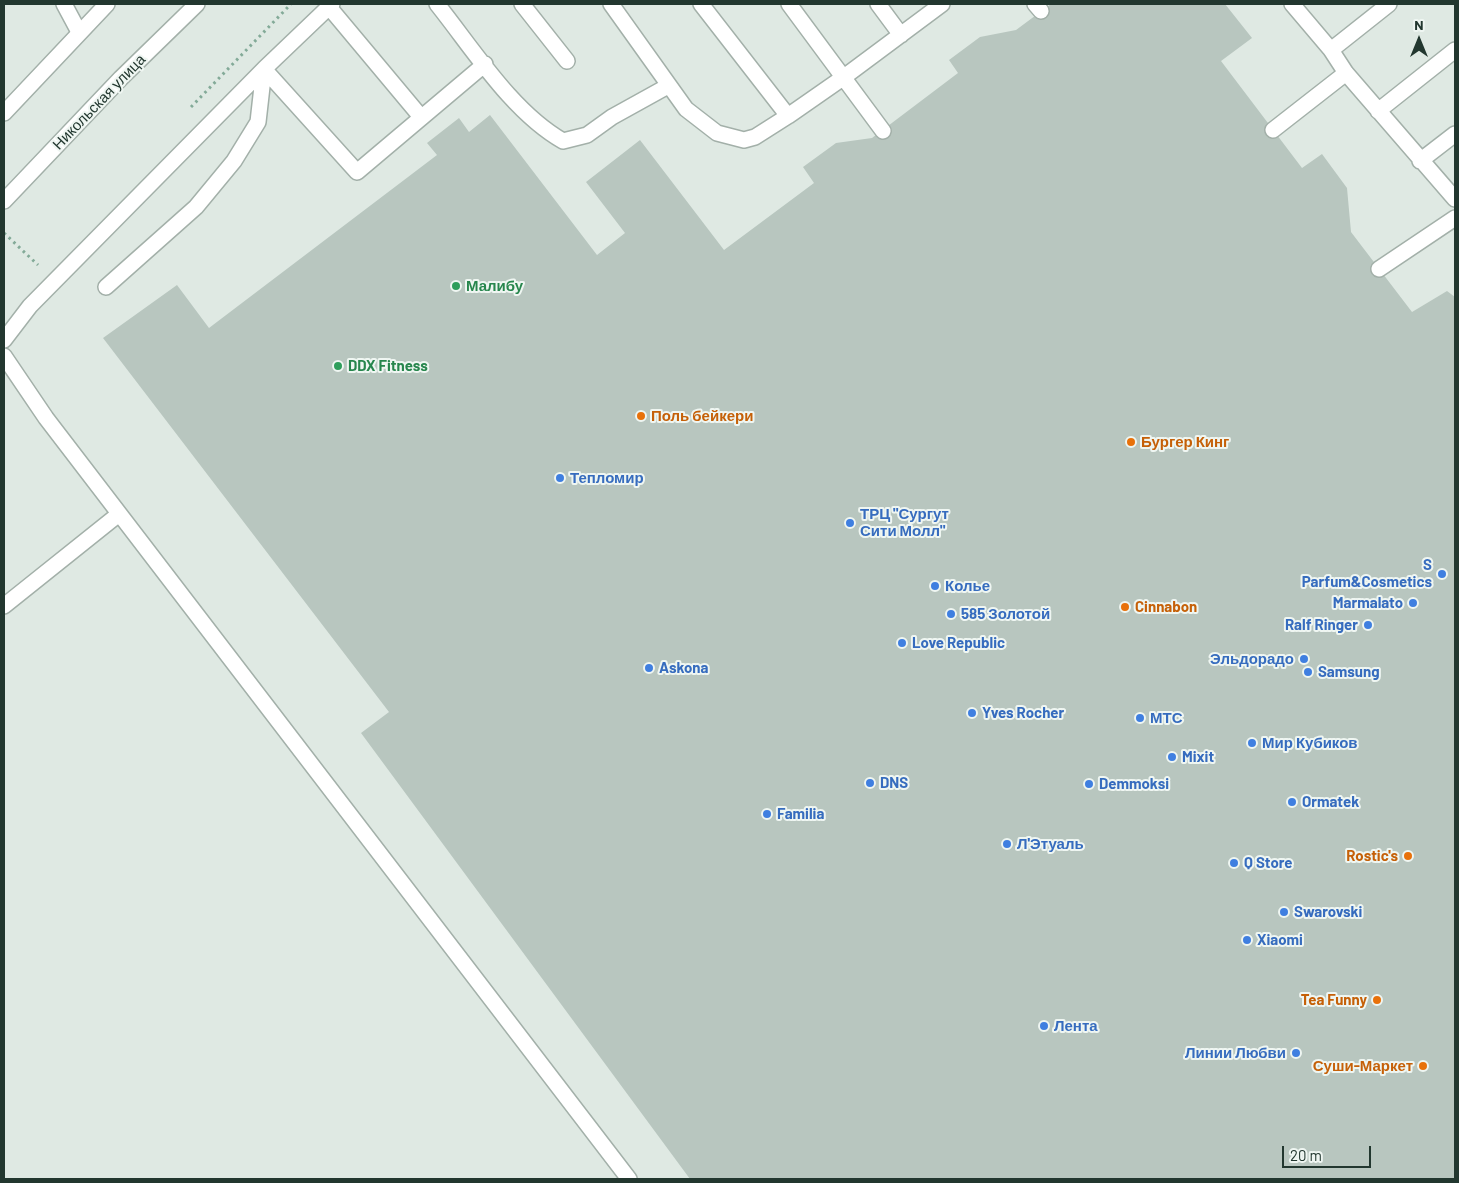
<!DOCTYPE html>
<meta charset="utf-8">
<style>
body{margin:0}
#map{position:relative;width:1459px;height:1183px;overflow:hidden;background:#dfe9e3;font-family:Barlow,sans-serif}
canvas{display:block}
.frame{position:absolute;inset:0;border:5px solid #22372f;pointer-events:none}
.north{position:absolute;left:1394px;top:15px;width:50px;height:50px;-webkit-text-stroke:4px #eff6f2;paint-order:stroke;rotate:0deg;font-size:14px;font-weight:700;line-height:20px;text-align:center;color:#22372f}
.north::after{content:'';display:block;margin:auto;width:18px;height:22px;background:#22372f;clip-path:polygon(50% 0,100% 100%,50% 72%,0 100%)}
.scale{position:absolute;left:1282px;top:1146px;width:89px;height:22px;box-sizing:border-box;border:2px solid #22372f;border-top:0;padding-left:6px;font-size:15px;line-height:18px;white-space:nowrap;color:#22372f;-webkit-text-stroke:4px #eff6f2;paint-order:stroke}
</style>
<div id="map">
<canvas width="1459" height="1183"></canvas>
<div class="frame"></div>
<div class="north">N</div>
<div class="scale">20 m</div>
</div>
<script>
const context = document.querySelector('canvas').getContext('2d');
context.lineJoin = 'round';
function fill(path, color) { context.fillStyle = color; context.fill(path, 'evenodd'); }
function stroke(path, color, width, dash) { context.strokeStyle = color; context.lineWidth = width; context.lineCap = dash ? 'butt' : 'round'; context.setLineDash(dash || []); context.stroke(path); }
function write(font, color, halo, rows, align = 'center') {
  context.font = font + ' Barlow,sans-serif'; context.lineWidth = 4; context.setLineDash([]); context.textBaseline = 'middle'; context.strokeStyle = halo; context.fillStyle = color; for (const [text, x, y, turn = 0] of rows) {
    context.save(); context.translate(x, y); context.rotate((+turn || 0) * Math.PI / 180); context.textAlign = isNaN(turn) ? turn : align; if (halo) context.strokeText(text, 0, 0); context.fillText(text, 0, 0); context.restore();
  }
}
fill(new Path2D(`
 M1051 4H1225L1252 38 1221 61 1302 168 1322 154 1347 188 1351 232 1412 312 1447 291 1455 297V1179H690L361 733 389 712 103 338 177 285 209 328 437 155 427 143 459 118 469 132 490 115 597 255 625 233 586 182 640 140 724 250 814 183 803 167 836 143 872 138 958 73 949 60 980 37 1016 30Z`), '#b8c6bf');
const service = new Path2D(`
 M64 4 79 32
 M437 4C473 49 512 112 563 141L587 135 612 117 668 86
 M522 4 567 61
 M611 4 686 109 717 133 744 140 755 137 788 116 844 77 942 4
 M701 4 788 116
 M789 4 883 131
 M878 4 901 35
 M1035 4 1041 11
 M1292 4 1331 50 1346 73 1455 199
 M329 7 421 117
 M1331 50 1389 4
 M264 69 357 172 485 64
 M1378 111 1455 50
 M1273 130 1346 73
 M1420 161 1455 134
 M1379 269 1455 218
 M106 287 196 207 234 161 258 122 264 69
 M4 340 30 306 264 69 332 4
 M4 356 46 418 629 1179
 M4 606 119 514`);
const minor = new Path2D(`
 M4 113 107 4
 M4 201 121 78 197 4`);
stroke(service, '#a3b0a9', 18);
stroke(minor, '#a3b0a9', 18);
stroke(new Path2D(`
 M191 107 291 4
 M4 233 38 265`), '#83aa98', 3, [2.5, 4]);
stroke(service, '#fff', 15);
stroke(minor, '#fff', 15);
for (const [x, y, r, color] of [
 [456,286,5,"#2e9e5b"],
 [338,366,5,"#2e9e5b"],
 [641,416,5,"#e8710a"],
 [1131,442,5,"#e8710a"],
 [560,478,5,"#3f7fe0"],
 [850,523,5,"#3f7fe0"],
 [1442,574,5,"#3f7fe0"],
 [935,586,5,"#3f7fe0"],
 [1413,603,5,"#3f7fe0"],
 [1125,607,5,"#e8710a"],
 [951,614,5,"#3f7fe0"],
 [1368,625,5,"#3f7fe0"],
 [902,643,5,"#3f7fe0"],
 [1304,659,5,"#3f7fe0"],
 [649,668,5,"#3f7fe0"],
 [1308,672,5,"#3f7fe0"],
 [972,713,5,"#3f7fe0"],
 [1140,718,5,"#3f7fe0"],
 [1252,743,5,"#3f7fe0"],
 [1172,757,5,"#3f7fe0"],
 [870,783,5,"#3f7fe0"],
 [1089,784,5,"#3f7fe0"],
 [1292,802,5,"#3f7fe0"],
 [767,814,5,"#3f7fe0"],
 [1007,844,5,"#3f7fe0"],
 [1408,856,5,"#e8710a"],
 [1234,863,5,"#3f7fe0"],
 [1284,912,5,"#3f7fe0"],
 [1247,940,5,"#3f7fe0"],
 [1377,1000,5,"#e8710a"],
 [1044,1026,5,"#3f7fe0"],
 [1296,1053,5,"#3f7fe0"],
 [1423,1066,5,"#e8710a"]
]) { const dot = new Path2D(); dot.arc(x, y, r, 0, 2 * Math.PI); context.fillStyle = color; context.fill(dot); stroke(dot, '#eff6f2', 2); }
write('15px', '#22372f', '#eff6f2', [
 ["Никольская улица",99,102,-46]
]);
write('bold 15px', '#27864d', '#eff6f2', [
 ["Малибу",466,286],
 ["DDX Fitness",348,366]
], 'left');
write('bold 15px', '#c56008', '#eff6f2', [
 ["Поль бейкери",651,416],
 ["Бургер Кинг",1141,442],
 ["Cinnabon",1135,607],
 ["Rostic's",1398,856,"right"],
 ["Tea Funny",1367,1000,"right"],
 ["Суши-Маркет",1413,1066,"right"]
], 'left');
write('bold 15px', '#366cbe', '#eff6f2', [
 ["Тепломир",570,478],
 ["ТРЦ \"Сургут",860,514],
 ["Сити Молл\"",860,531],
 ["S",1432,565,"right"],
 ["Parfum&Cosmetics",1432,582,"right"],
 ["Колье",945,586],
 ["Marmalato",1403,603,"right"],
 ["585 Золотой",961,614],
 ["Ralf Ringer",1358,625,"right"],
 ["Love Republic",912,643],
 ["Эльдорадо",1294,659,"right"],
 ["Askona",659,668],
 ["Samsung",1318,672],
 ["Yves Rocher",982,713],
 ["МТС",1150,718],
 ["Мир Кубиков",1262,743],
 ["Mixit",1182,757],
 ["DNS",880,783],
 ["Demmoksi",1099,784],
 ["Ormatek",1302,802],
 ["Familia",777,814],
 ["Л'Этуаль",1017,844],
 ["Q Store",1244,863],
 ["Swarovski",1294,912],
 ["Xiaomi",1257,940],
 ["Лента",1054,1026],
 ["Линии Любви",1286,1053,"right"]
], 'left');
</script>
